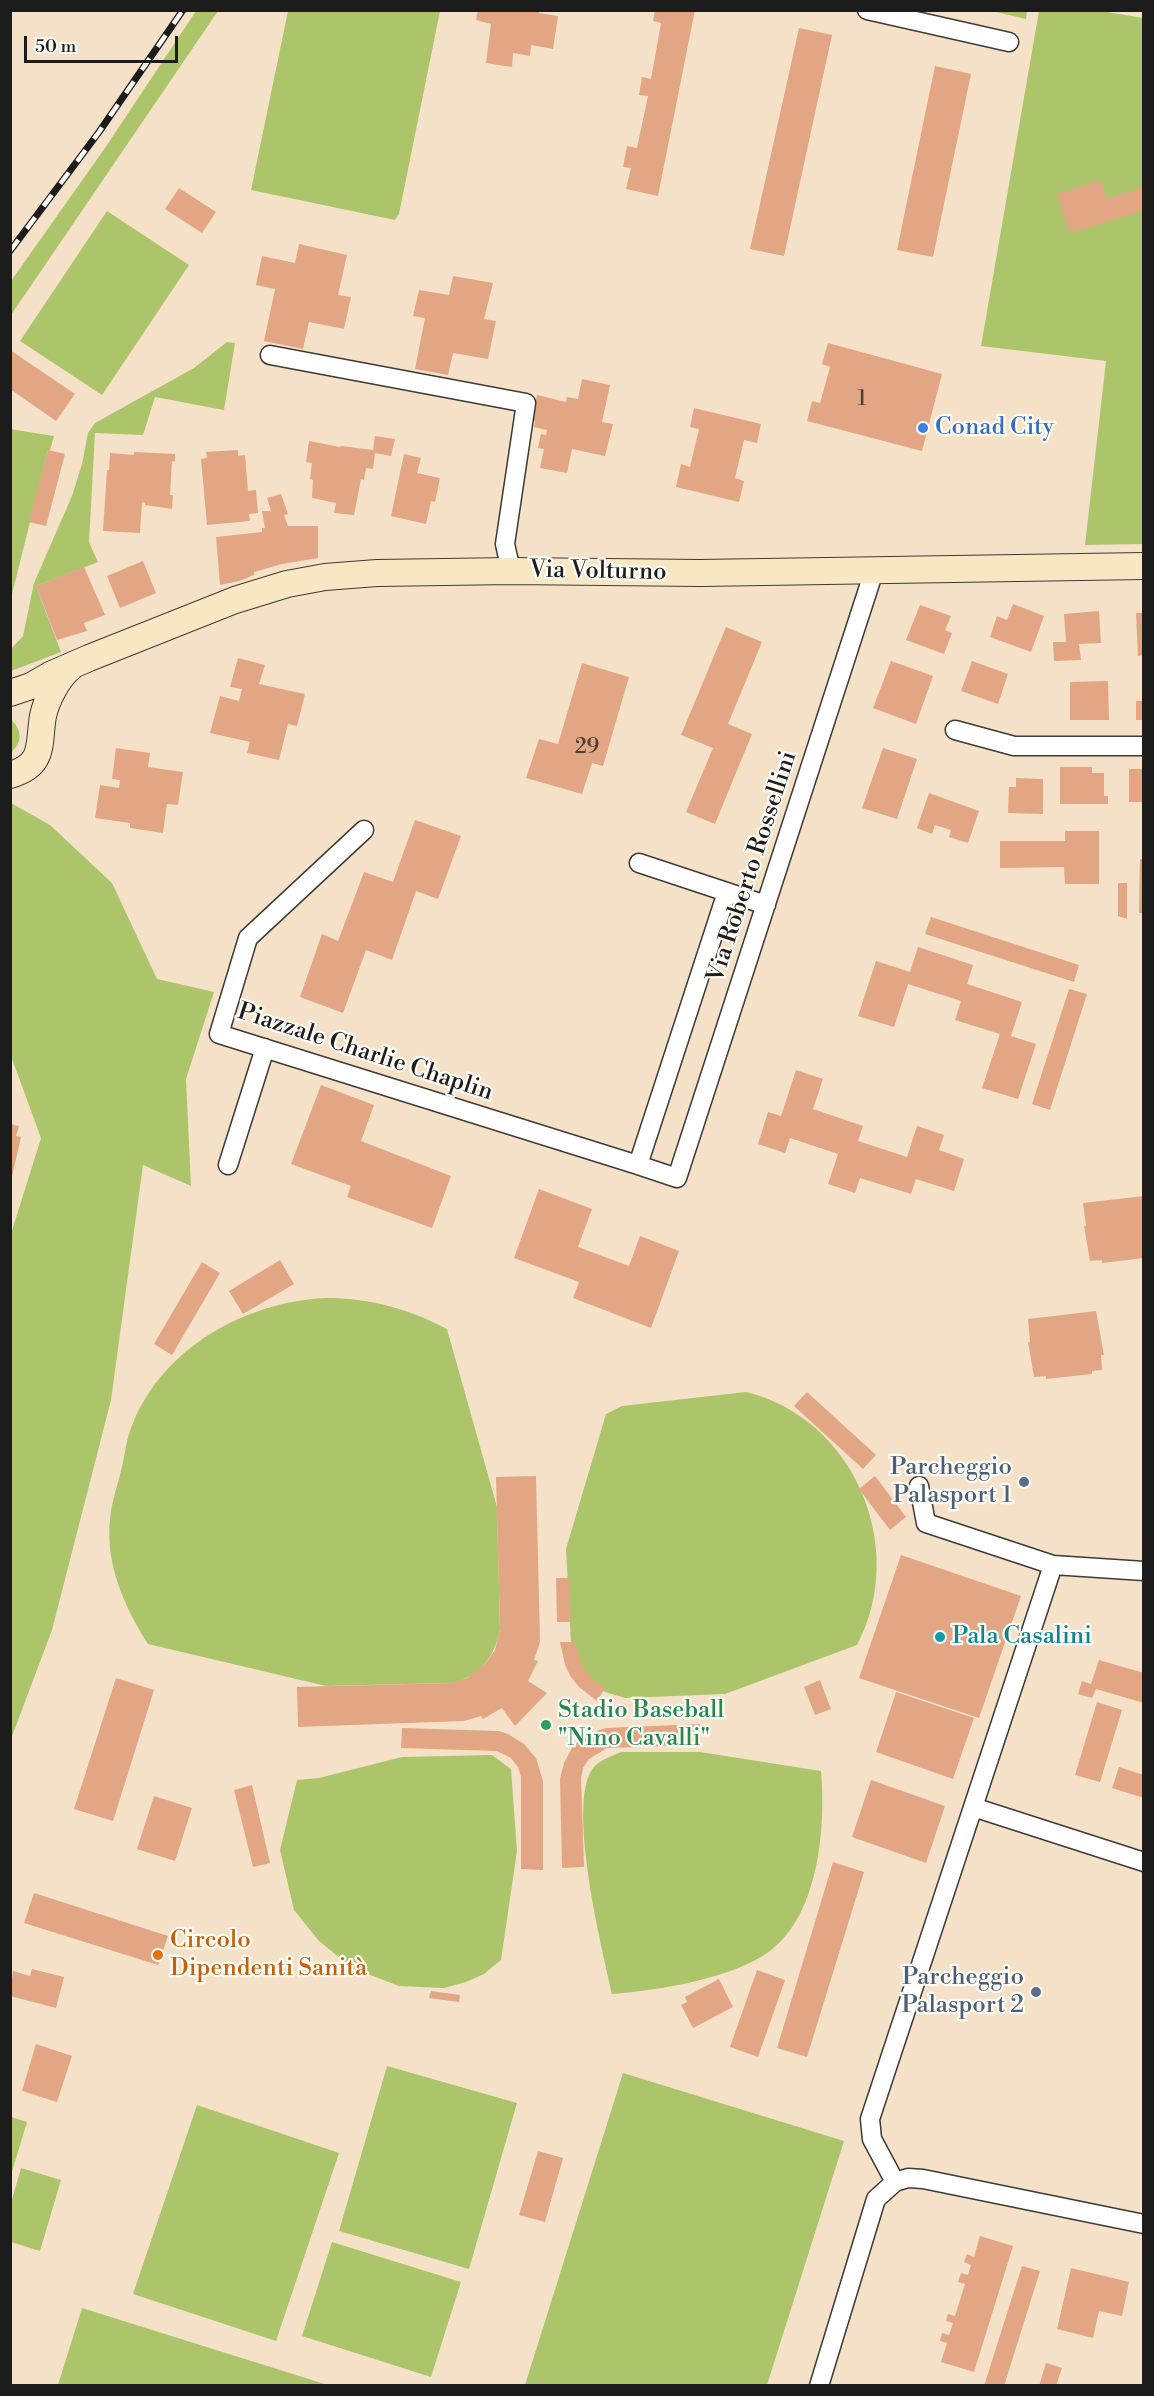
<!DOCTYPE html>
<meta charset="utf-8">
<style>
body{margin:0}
#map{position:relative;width:1154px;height:2396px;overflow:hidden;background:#f5e1c7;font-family:"Libre Bodoni",serif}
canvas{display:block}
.frame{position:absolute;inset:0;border:12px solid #1c1c1c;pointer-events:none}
.scale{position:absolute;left:24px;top:36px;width:154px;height:27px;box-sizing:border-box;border:3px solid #1c1c1c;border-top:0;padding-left:8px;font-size:18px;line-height:21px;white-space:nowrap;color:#1c1c1c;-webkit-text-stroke:4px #fdfcf7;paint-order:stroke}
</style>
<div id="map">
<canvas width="1154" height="2396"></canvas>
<div class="frame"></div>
<div class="scale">50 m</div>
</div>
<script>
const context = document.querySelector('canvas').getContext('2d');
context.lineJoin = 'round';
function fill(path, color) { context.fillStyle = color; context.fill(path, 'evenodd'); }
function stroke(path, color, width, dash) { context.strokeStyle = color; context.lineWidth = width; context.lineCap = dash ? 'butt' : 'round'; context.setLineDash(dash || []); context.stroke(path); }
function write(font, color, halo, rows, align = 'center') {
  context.font = font + ' "Libre Bodoni",serif'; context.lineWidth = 4.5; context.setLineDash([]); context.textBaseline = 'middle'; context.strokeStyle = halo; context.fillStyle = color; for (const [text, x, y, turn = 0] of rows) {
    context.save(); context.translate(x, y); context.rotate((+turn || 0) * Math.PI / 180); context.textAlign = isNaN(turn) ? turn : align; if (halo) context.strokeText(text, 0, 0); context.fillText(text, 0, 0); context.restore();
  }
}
fill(new Path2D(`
 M196 11H218L11 315V281L105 148Z
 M288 11H440L399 214 395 220 251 190Z
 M992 11H1027L1026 19Z
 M1039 11H1101L1143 18V544L1085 545 1106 361 981 346Z
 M107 211 189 265 102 395 20 341Z
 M227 342 235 343 224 410 155 397 143 435 95 433 89 542 98 562 36 586 61 652 11 671V649L23 636 34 583 72 496 82 464 88 433 95 423 194 368Z
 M10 429 54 436 50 450H48L11 598Z
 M11 720C22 729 23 743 11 752Z
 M11 803 50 825 112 883 157 979 214 992 186 1079 191 1186 143 1165 111 1400 52 1630 11 1739 10 1237 41 1138 11 1056Z
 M325 1298C369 1298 407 1308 447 1329L497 1507 500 1629C495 1657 479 1678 450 1683L326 1686 148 1644C125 1608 105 1564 110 1520 111 1504 117 1487 121 1471 125 1456 126 1438 133 1423 164 1347 246 1302 325 1298Z
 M746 1392C854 1418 909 1548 857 1645L725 1694 625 1698 605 1692 588 1681 571 1643 566 1549 606 1414 622 1406Z
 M621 1752H700L821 1771C826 1827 819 1914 770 1951 732 1979 659 1990 612 1994 602 1948 566 1804 593 1768 599 1760 613 1756 621 1752Z
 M492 1755 511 1769 517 1851 501 1960 484 1974 466 1982 444 1988 399 1986 352 1968 319 1941 294 1910 280 1850 297 1780 319 1778 402 1757Z
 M387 2066 517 2103 469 2269 339 2231Z
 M623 2073 844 2141 767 2385H525Z
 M197 2105 339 2153 276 2341 133 2294Z
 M11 2117 27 2122 11 2175 10 2117Z
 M21 2168 61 2180 40 2251 11 2242V2203Z
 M332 2242 461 2282 431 2377 302 2336Z
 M82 2308 328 2385H58Z`), '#acc56b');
fill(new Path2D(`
 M478 10H539V13L558 16 553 49 531 45 530 56 513 53 512 67 486 63 491 24 476 20Z
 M655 10H695L658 196 626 189 631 168 623 167 627 146 637 148 648 96 639 95 642 77 651 79 661 23 653 21Z
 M799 28 832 35 784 256 750 249Z
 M935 66 971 74 933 257 897 250Z
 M1101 180 1107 199 1144 187V210L1070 233 1057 194Z
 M179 188 216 212 202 233 165 209Z
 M299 244 347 255 338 295 351 297 344 329 309 322 303 349 264 341 275 289 256 285 262 256 295 263Z
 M453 276 493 283 484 319 496 321 488 359 453 353 448 375 415 369 425 318 413 316 419 290 449 295Z
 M828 343 942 374 922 451 807 421 812 401 820 403 830 367 822 364Z
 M10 350 75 394 56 421 10 389Z
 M582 379 610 385 602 422 613 424 605 456 572 449 567 473 540 468 544 449 538 448 541 434 546 435 547 430 534 427 535 421H531L537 395 566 402 567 397 578 399Z
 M694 408 761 424 757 443 744 440 735 478 744 481 739 502 676 487 681 464 690 467 699 429 690 427Z
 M375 436 395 439 391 456 375 453 373 469 366 468 364 480 361 479 354 515 334 513 336 503 312 498 313 480 310 479 312 463 306 462 309 441 340 447 341 446 373 450Z
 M48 450 65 454 46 526 29 522Z
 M238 450V456L245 455 248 491 256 490 258 513 249 514 250 521 207 525 201 459 207 458 206 452Z
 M134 452 175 454V462L172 461 170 495H173L172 509 145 505V503L142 502 140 533 103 531 107 470H109L110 453 134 455Z
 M404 454 421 458 417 473 440 478 435 502 431 501 426 524 391 516Z
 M281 494 288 514 284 515 288 526H318V558L282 564 254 572V575L239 581 220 585 216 537 262 532V528H265L262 511H271L267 498Z
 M143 561 156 593 120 608 107 576Z
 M84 567 105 615 84 623 87 631 57 640 36 586Z
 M1013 604 1044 616 1031 652 990 637 997 616 1007 620Z
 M920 605 951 616 945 630 952 633 944 654 906 640Z
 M1099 611 1101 643 1079 644 1081 660 1054 661 1053 642H1066L1064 614Z
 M1136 613H1144V655L1138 656Z
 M726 627 762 642 728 724 752 734 715 824 686 812 713 748 681 735Z
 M238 658 265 665 259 684 305 694 297 726 288 724 279 760 247 753 250 742 210 733 220 696 239 701 242 689 230 687Z
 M891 661 933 676 916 724 873 708Z
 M972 661 1008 674 998 704 961 691Z
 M582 663 629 677 603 766 592 763 582 794 526 778 539 739 558 744Z
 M1108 681 1109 720H1070V682Z
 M1136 701H1144V720H1136Z
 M116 748 150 753 148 767 183 772 178 805 167 804 163 833 130 828V823L95 818 100 785 119 788 120 780 112 779Z
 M883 748 917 759 897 819 862 808Z
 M1060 767H1092V773H1104V796H1108V804H1060Z
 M1129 769H1144V802H1129Z
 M1016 778 1043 779V814L1008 813 1009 787H1016Z
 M929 793 979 811 968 843 949 837 951 830 935 825 932 834 917 828Z
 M415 820 461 836 438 899 416 891 392 960 366 950 343 1013 300 997 322 934 338 941 364 872 393 882Z
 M1065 831H1099V884H1065L1064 867 1000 868V841H1065Z
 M1140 859H1144V913H1139Z
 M1118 883H1127V919L1118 916Z
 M931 917 1079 965 1074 982 925 934Z
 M918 947 973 965 967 984 1022 1002 1011 1036 1036 1044 1018 1099 982 1088 1000 1034 955 1020 961 1001 908 984 894 1027 858 1016 876 961 910 972Z
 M1069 989 1087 994 1050 1110 1032 1104Z
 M796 1070 823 1079 813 1109 863 1126 858 1141 907 1157 917 1126 944 1135 939 1150 964 1159 954 1191 916 1179 911 1194 860 1178 855 1193 828 1184 838 1154 790 1138 785 1153 758 1144 768 1112 781 1116Z
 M321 1085 374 1105 361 1141 451 1176 432 1228 347 1197 351 1186 291 1164Z
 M10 1124 19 1126 16 1136 21 1137 11 1181Z
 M539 1189 592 1209 578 1247 629 1266 640 1236 679 1251 651 1328 573 1298 579 1282 514 1258Z
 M1144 1196V1258L1102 1263V1260L1090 1261 1084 1226H1086L1083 1203Z
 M280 1260 294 1284 243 1314 229 1291Z
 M202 1262 220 1273 172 1355 154 1344Z
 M1096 1311 1104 1355H1101L1102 1370 1092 1371V1374L1046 1379V1376L1034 1377 1028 1342H1030L1028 1319Z
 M807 1392 876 1455 863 1469 794 1406Z
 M536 1476 540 1642 534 1660 538 1661 528 1681 547 1693 515 1726 502 1708 483 1719 481 1716 464 1721 298 1727 297 1687 450 1683 467 1678 485 1664 495 1650 500 1629 496 1477Z
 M875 1476 906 1517 890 1530 859 1489Z
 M901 1555 1021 1596 979 1718 859 1678Z
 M556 1578H569L570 1622H557Z
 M560 1642H575L582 1666 594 1681 605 1688 597 1701 579 1687 571 1677 565 1665Z
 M1099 1660 1144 1673V1703L1096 1689 1092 1698 1078 1694 1082 1681 1091 1684Z
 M116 1678 154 1690 113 1821 74 1809Z
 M820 1680 831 1709 815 1715 804 1687Z
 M896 1692 974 1718 953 1779 876 1752Z
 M1097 1702 1122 1710 1100 1782 1075 1775Z
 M700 1724 701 1745 607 1748 589 1759 583 1768 581 1778 584 1867 562 1868 560 1779 564 1763 573 1746 588 1734 606 1728Z
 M402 1728 499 1731 508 1734 524 1744 536 1758 543 1781V1870L521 1869V1777L518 1767 511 1758 497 1751 401 1748Z
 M1119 1767 1144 1775V1798L1112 1788Z
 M871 1780 945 1806 926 1863 852 1837Z
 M252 1785 270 1863 253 1867 234 1790Z
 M154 1796 192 1808 175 1861 137 1849Z
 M833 1862 864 1872 807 2057 777 2048Z
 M34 1893 168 1936 158 1965 24 1923Z
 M32 1969 64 1977 56 2008 10 1996 13 1971 30 1976Z
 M757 1970 785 1980 758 2057 730 2047Z
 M719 1979 733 2007 693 2028 681 2005 687 2002 685 1997Z
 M431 1991 460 1995 459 2002 429 1998Z
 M36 2044 72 2056 57 2102 22 2091Z
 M538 2151 563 2158 545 2222 519 2215Z
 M980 2236 1013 2246 974 2372 941 2362 947 2343 940 2341 942 2333 949 2335 953 2323 946 2321 948 2314 955 2316 965 2284 958 2282 961 2273 968 2275 971 2265 964 2262 967 2254 974 2257Z
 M1022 2266 1040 2271 1004 2386H984Z
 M1071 2268 1129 2282 1122 2316 1099 2311 1093 2338 1057 2329Z
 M1046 2363 1062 2368 1056 2386H1039Z`), '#e2a685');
const street = new Path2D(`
 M867 10 1009 42
 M270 355 526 403 505 544 511 571
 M955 730 1014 746H1144
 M364 830 248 938 219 1034 638 1165 727 892
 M639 863 766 905
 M228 1165 265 1048
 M638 1165 677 1178 874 571
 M919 1486 926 1523 1053 1565 1144 1571
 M1053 1565 870 2119 872 2139 895 2182 908 2178 923 2179 1144 2224
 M973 1807 1144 1862
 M819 2386 876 2199 895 2182`);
const secondary = new Path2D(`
 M10 693 31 686 50 675 89 658 235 600 287 584 325 577 377 573 511 571 700 573 1144 566
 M10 775C46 765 38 743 43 716 46 701 58 677 70 668`);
stroke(street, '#3d3a36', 21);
stroke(secondary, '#3d3a36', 28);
stroke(street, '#fff', 18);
stroke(secondary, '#f9e7c3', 26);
const rail = new Path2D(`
 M10 251 99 132 183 10`);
stroke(rail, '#1c1c1c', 7);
stroke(rail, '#fdfcf7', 4.5, [14]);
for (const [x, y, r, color] of [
 [923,428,6,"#3f7fe0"],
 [1024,1482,6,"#5c6f8a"],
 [940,1637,6,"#0f9aa8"],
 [546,1725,6,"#2e9e5b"],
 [158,1955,6,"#e8710a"],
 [1036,1992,6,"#5c6f8a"]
]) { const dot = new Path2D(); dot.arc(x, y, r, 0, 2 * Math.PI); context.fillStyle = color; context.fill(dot); stroke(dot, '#fdfcf7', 2); }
write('21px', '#4e3e36', null, [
 ["1",862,400],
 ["29",587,748]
]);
write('24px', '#366cbe', '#fdfcf7', [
 ["Conad City",935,428]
], 'left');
write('24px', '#1c1c1c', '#fdfcf7', [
 ["Via Volturno",598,572,1],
 ["Via Roberto Rossellini",753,867,-72],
 ["Piazzale Charlie Chaplin",365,1053,18]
]);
write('24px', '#4e5e75', '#fdfcf7', [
 ["Parcheggio",1012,1468],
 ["Palasport 1",1012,1496],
 ["Parcheggio",1024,1978],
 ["Palasport 2",1024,2006]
], 'right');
write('24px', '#0d838f', '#fdfcf7', [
 ["Pala Casalini",952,1637]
], 'left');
write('24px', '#27864d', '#fdfcf7', [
 ["Stadio Baseball",558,1711],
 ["\"Nino Cavalli\"",558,1739]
], 'left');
write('24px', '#c56008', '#fdfcf7', [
 ["Circolo",170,1941],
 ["Dipendenti Sanità",170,1969]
], 'left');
</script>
